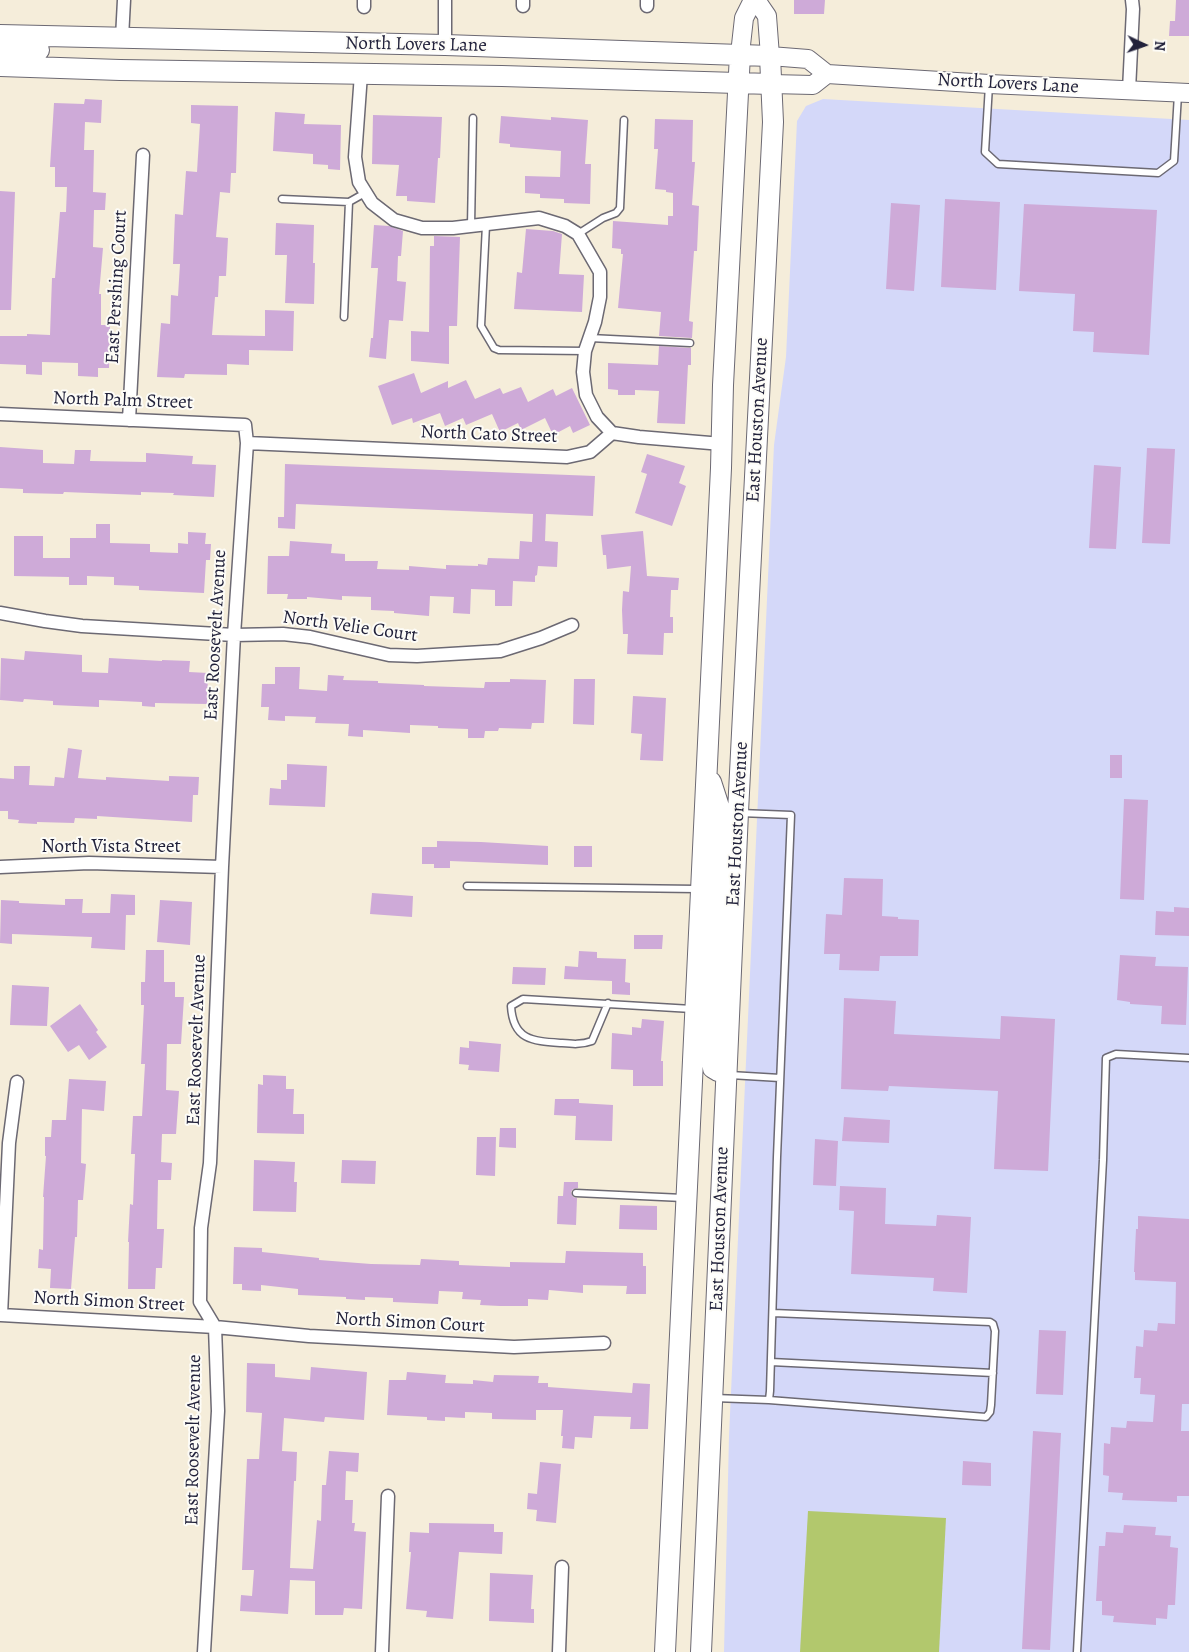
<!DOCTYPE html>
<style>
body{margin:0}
#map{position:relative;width:1189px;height:1652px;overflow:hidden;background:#f5edda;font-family:Alegreya,serif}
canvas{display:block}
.north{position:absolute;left:1119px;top:20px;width:50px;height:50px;-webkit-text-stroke:4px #fdfcf7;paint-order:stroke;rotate:93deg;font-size:14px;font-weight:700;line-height:20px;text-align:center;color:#22223b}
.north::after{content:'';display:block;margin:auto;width:18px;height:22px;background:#22223b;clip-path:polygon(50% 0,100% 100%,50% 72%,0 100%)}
</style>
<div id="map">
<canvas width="1189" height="1652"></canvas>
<div class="north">N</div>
</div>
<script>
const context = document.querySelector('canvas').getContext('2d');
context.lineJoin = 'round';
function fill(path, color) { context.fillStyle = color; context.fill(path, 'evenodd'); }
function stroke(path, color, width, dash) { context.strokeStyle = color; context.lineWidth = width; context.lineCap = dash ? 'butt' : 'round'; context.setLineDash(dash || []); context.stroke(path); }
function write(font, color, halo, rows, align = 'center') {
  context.font = font + ' Alegreya,serif'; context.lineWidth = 4; context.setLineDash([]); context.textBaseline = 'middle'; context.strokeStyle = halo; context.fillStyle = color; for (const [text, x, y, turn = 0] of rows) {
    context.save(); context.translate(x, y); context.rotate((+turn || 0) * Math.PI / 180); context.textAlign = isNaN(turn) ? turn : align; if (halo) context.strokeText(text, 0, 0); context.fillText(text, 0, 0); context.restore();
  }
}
fill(new Path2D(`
 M823 99 1189 120V1652H724L729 1436 774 445 786 357 797 121 806 106Z`), '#d4d8f9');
fill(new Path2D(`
 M808 1511 946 1518 939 1652H800Z`), '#b2c86d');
fill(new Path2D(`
 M794 0H825L824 14H794Z
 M1176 0H1189V36H1169L1170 21H1175Z
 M85 99 102 100 101 123 85 122 84 150H94L93 192 106 193 105 210H94L93 247 103 248 99 294H101V325H110L109 368H98V377L78 376V363L42 362V375L26 374V365L0 364V336H27V334L50 335 52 278H55L60 212H66L67 187H55V167H50L54 103 84 104Z
 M191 105 238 106 236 173H231L230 193 220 192 216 237 228 238 226 276H219L218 297H215L212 335 265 336V310L294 311 293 351 249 350V365L227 364V375L185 374 184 378 157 377 161 323 170 324 171 295 178 296 180 264H173L175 214 183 215 186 171 197 172 200 124 191 123Z
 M275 112 305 114 304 124 341 125 340 170 328 169V165L313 164V154L273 151Z
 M373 115 442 117 440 158H438L435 203 407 201V196H396L399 165 372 164Z
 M501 116 551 120V117L588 120 585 164H591L590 204 564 203V199L540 198V194L525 193V176L560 177 561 151 510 147V144L499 143Z
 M655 119 693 120 692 162H695L692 205 699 206 697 251H694L689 321 693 322 692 338 659 336 661 312 618 308 623 254H621V249L612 248 613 221 668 225V216H673V193L666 192V190L655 189 658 149H654Z
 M0 191 15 192 11 310H0Z
 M945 199 1000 202 996 290 941 287Z
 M891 203 920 205 914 291 886 289Z
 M1024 204 1157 210 1149 355 1093 352 1094 332 1073 331 1075 294 1019 291Z
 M276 223 314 225 313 263H315L314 304 285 303 287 255H275Z
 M374 225 389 226 403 231 401 256H398L397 281 406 282 403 321 389 320 386 359 369 357 371 338H373L378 268H371Z
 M526 229 553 231 562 234 559 274 584 275 582 312 514 309 517 272 522 273Z
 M434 236 460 237 457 326H449V364L411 361V331L429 332 430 246H434Z
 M659 346 691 348V365H688L685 424 657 423 659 391 635 390V395H618V390L608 389V363L658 365Z
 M414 373 421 393 448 381V388L466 380 475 399 500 388 503 394 521 387 528 402 553 389 556 396 572 388 590 425 573 433 570 426 553 435 545 418 521 430 518 423 500 432 492 414 466 425 463 418 445 426 440 413 413 423 412 418 392 425 378 386Z
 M0 447 43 450V463L74 464 75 450H91L90 461 146 462V453L193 456 192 464 216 465 214 497 173 495 174 493 141 492V495L64 492 63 494 23 493V489L0 488Z
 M1147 448 1175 449 1170 544 1142 543Z
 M647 454 685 466 679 483 686 486 672 526 635 513 647 474 641 472Z
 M285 464 595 476 593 516 546 514 545 541 558 542 557 567 538 566 537 575 535 576V582L513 581 512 606H495V590L471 589 470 614 453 613 454 597 430 596 429 616 394 613V611L371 610V597L342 596V600L307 597V599H287L288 594H267L268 556H289L290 541 332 544 331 553 345 554V561H378L377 569 409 570V566L446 569V565L478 566V564L487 565 488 558 519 559 520 541 532 542 533 514 296 504 295 529 278 528V517H284Z
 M1094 465 1121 467 1116 549 1089 548Z
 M96 524H110V543L150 544V552L178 553V543L188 544V532L206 533 205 544H211L210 560H206L204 593 139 590V586L114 585V577L87 576V585H69V577L14 576V536H43V558H70V538H96Z
 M643 531 647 576 679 578 678 590H671L670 617H673V633H664L663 655 627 654 628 634H623L622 610 623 591 629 592 631 566 607 569 606 555H603L601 535Z
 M25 651 82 655V672L108 673 109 658 162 661V660L190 661 189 672 208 673 207 704 155 703V707L142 706V702L99 700V707L53 705V701L24 699 23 702 0 700 1 658 24 660Z
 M275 667H300L299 689 327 691 328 675 344 676 343 680 378 681V683L424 685V686L484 688 485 682H510V679L546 680 544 723H532L531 729 499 728 498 731H485L484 738H468V729L438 728V726L410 725V733L363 730V737L348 736 349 724 315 723 316 717 285 716V721L268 720 269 707H261L262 684H275Z
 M574 679H595L594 725 573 724Z
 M633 696 666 698 663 761 640 760 642 734 631 733Z
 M68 748 82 750 78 778 106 780V777L169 781V776L199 777 198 795H193L192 822 97 816V819L75 818 74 823 37 822V824L18 823 19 820 8 819V811H0V778L14 779V766H30L29 785 54 786 55 777 64 778Z
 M1110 755H1122V778H1110Z
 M287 764 327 766 325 807 269 805 270 788 281 789V780H287Z
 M1124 799 1148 800 1144 900 1120 899Z
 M437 841 481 842 548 846V865L450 861V868H434V864H422V847H437Z
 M574 846H592V867H574Z
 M844 878 883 879 882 916 898 917V919L919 920 918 956H880L879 971 839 970 840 954H824L826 914 842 915Z
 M372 893 413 896 412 917 370 914Z
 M111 894 135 895V915H126L125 950 91 948 92 937 12 934V944L0 943 1 900 19 901V903L65 905V899H83L82 913H110Z
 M160 900 192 902 190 945 157 942Z
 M1174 907 1189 908V936L1155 935 1156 911 1174 912Z
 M634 935H663L662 949H634Z
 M146 950H164V982H175V997H184L181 1044H167L166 1090 179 1091 176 1134H162L161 1162 172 1163 171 1180H158L157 1229H164L162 1268H156L155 1289H128L129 1242H128L130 1204 133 1205 135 1154H131L133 1116H142L145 1064H141L144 1005H141V982H145Z
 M579 951 597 952V958L626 959 625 982 630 983V995L612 994V981L564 979 565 966 578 967Z
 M1120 955 1156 957 1155 966 1188 967 1186 1025 1161 1024 1162 1006 1130 1004V1002L1117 1000Z
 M513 967 546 968 545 985 512 984Z
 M12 985 49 987 47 1026 10 1025Z
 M844 998 896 1001 894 1034 1000 1039 1001 1016 1055 1019 1048 1171 994 1169 998 1091 889 1086 888 1091 841 1089Z
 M80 1004 98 1030 96 1032 107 1047 89 1060 79 1045 68 1052 50 1026Z
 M642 1019 664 1021 661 1061H663V1086H633V1070L611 1069 612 1033 632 1035V1027L641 1028Z
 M469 1041 501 1044 499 1072 468 1070 469 1065 459 1064 460 1047 469 1048Z
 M263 1075 286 1076V1089H294L293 1114H304V1134L257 1133 258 1084 263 1085Z
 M69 1079 106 1081 104 1111 82 1109 81 1163 86 1164 83 1200H78L77 1237H75L71 1289 50 1288 51 1269 38 1268 39 1249 43 1250 44 1197H43L46 1156H45V1137H51L52 1120H66Z
 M555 1099H579V1103L613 1105 612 1141 575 1140 576 1116 554 1115Z
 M844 1117 890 1120 889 1143 842 1141Z
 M500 1128H516V1148L499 1147Z
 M477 1137H496L495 1176 476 1175Z
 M815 1139 838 1141 836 1186 813 1185Z
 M254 1160 295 1162 294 1182H297L296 1212 253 1211Z
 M342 1160 376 1161 375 1184 341 1183Z
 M564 1182H578V1188L573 1189 571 1192 573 1197 577 1198 576 1225 557 1224 558 1196H563Z
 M840 1186 886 1188 885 1224 936 1226 937 1215 971 1217 967 1293 933 1291 934 1278 851 1274 854 1211 839 1210Z
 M620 1205 657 1206V1230L619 1229Z
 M1138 1216 1189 1219V1404H1182L1181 1431H1189V1496H1177V1502L1122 1500 1123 1493 1108 1492 1109 1476 1103 1475 1104 1443 1110 1444 1111 1427 1126 1428 1127 1421 1153 1422 1155 1395 1140 1394 1141 1378H1134L1136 1346 1143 1347 1144 1330 1157 1331 1158 1323 1175 1324 1176 1282 1135 1280V1272H1134L1136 1229H1138Z
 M234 1247 262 1248V1252L319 1258V1260L371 1264 420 1265 421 1259 459 1261V1265L510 1267V1262L565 1263 566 1251 643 1253V1266H646V1294H626L627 1286 583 1285V1293L549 1290 548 1300 528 1299V1306H500L480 1305 481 1300 462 1299 463 1292 439 1291 438 1304 393 1302V1298L365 1297V1300L346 1299V1297L298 1295V1289L261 1285V1291L242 1290V1284H233Z
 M1039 1330 1066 1331 1063 1395 1036 1394Z
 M247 1363 275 1364V1377L310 1380 311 1367 367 1372 364 1420 325 1417 324 1422 284 1418 282 1451 297 1452 296 1481H294L290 1568 313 1569 317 1520 321 1521 322 1485H326L329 1451 359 1453 358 1472 346 1471 345 1500H353L352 1523H355L354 1531 366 1532 362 1609 344 1608 343 1615H315V1581L290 1580 288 1614 240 1611 241 1595 252 1596 254 1570H242L247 1459H259L262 1413 246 1412Z
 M407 1372 446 1375 445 1383 473 1384V1380L493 1382 494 1375 539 1376 538 1383H548V1387L632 1393 633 1383 650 1384 648 1429H630L631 1417 594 1416 592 1438 575 1437 574 1449 562 1448 563 1436H561L563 1410H536V1420L492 1419V1413L465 1412V1418L445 1417V1421L427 1420V1417L387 1415 389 1380H406Z
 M1033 1431 1061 1433 1050 1650 1022 1649Z
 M963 1461 991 1463V1486L962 1485Z
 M540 1462 561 1464 556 1523 536 1521 537 1510 527 1509 528 1493 537 1494Z
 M429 1523 494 1524V1532H503L502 1554 459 1552 453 1619 426 1617 427 1611 406 1609 411 1552H409L410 1532 429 1533Z
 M1124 1525 1156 1527 1155 1535 1171 1536 1170 1547 1178 1548 1175 1605H1168L1167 1619 1156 1618V1625L1113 1622 1114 1616 1102 1615V1601H1096L1099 1546H1105L1106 1532 1123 1533Z
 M490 1573 533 1575 531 1609H534V1623L489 1621Z`), '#ceaad8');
const lane = new Path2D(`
 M989 85 985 152 998 164 1158 173 1174 161 1178 94
 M282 199 349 202
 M486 225 481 326 494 348 499 350 585 351
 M471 226 473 118
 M578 234 603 218 616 213 620 208 624 120
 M344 317 349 202 365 193
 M590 338 690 343
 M467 886 697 889
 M608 1003 592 1041C581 1045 572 1044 561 1043 532 1041 513 1040 511 1006L523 999 692 1009
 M730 1075 780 1078
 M576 1193 683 1198
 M771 1362 993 1373
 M714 1398 769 1400 770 1391 777 1157 791 815 740 813
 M769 1400 986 1417 990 1412 991 1405 995 1331 993 1324 990 1322 773 1313
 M1077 1652 1103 1160 1106 1058 1116 1054 1189 1058`);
const street = new Path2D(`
 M523 6V0
 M647 6V0
 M364 7V0
 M122 38 124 0
 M445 45V0
 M361 74 355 157 359 182 372 203 394 220 422 228H453L539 218 565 226 578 234 600 272V297L595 322 585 351 583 372 586 395 597 417 612 433
 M1129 90 1133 9 1132 0
 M0 414 245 425 247 443 234 635 222 867 210 1163 201 1228 200 1302 215 1327 218 1411 204 1652
 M129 420 143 155
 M247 443 567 457 590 452 612 433 639 437 722 444
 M0 613 45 621 82 626 234 635 283 634 310 637 389 655 417 656 500 651 541 638 572 625
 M0 867 89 863 222 867
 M17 1082 9 1143 1 1315 215 1327 309 1336 514 1347 604 1343
 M382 1652 388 1496
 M559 1652 562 1567`);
const secondary = new Path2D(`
 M756 0 767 16 770 56 808 59 827 74 989 84 1189 93
 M740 54 744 18 753 0
 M771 84 813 85 827 74`);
const primary = new Path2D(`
 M0 35 445 45 770 56 773 122 738 812 701 1652
 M0 52 18 49 39 50
 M0 66 120 70 502 76 771 84
 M711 782 722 816 710 1047 713 1068 718 1071 726 1074
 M665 1652 721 468 723 385 740 54`);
stroke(lane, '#6c6973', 9);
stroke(street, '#6c6973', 15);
stroke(secondary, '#6c6973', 20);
stroke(primary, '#6c6973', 22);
stroke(lane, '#fff', 6);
stroke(street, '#fff', 12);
stroke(secondary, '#fff', 18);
stroke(primary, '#fff', 20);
write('19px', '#22223b', '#fdfcf7', [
 ["North Lovers Lane",416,45,1],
 ["North Lovers Lane",1008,84,3],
 ["East Pershing Court",117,287,-87],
 ["North Palm Street",123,401,2],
 ["East Houston Avenue",758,420,-87],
 ["North Cato Street",489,435,2],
 ["North Velie Court",350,627,8],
 ["East Roosevelt Avenue",216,635,-87],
 ["East Houston Avenue",738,824,-87],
 ["North Vista Street",111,847],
 ["East Roosevelt Avenue",197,1040,-88],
 ["East Houston Avenue",720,1229,-88],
 ["North Simon Street",109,1302,3],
 ["North Simon Court",410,1323,3],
 ["East Roosevelt Avenue",194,1440,-89]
]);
</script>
